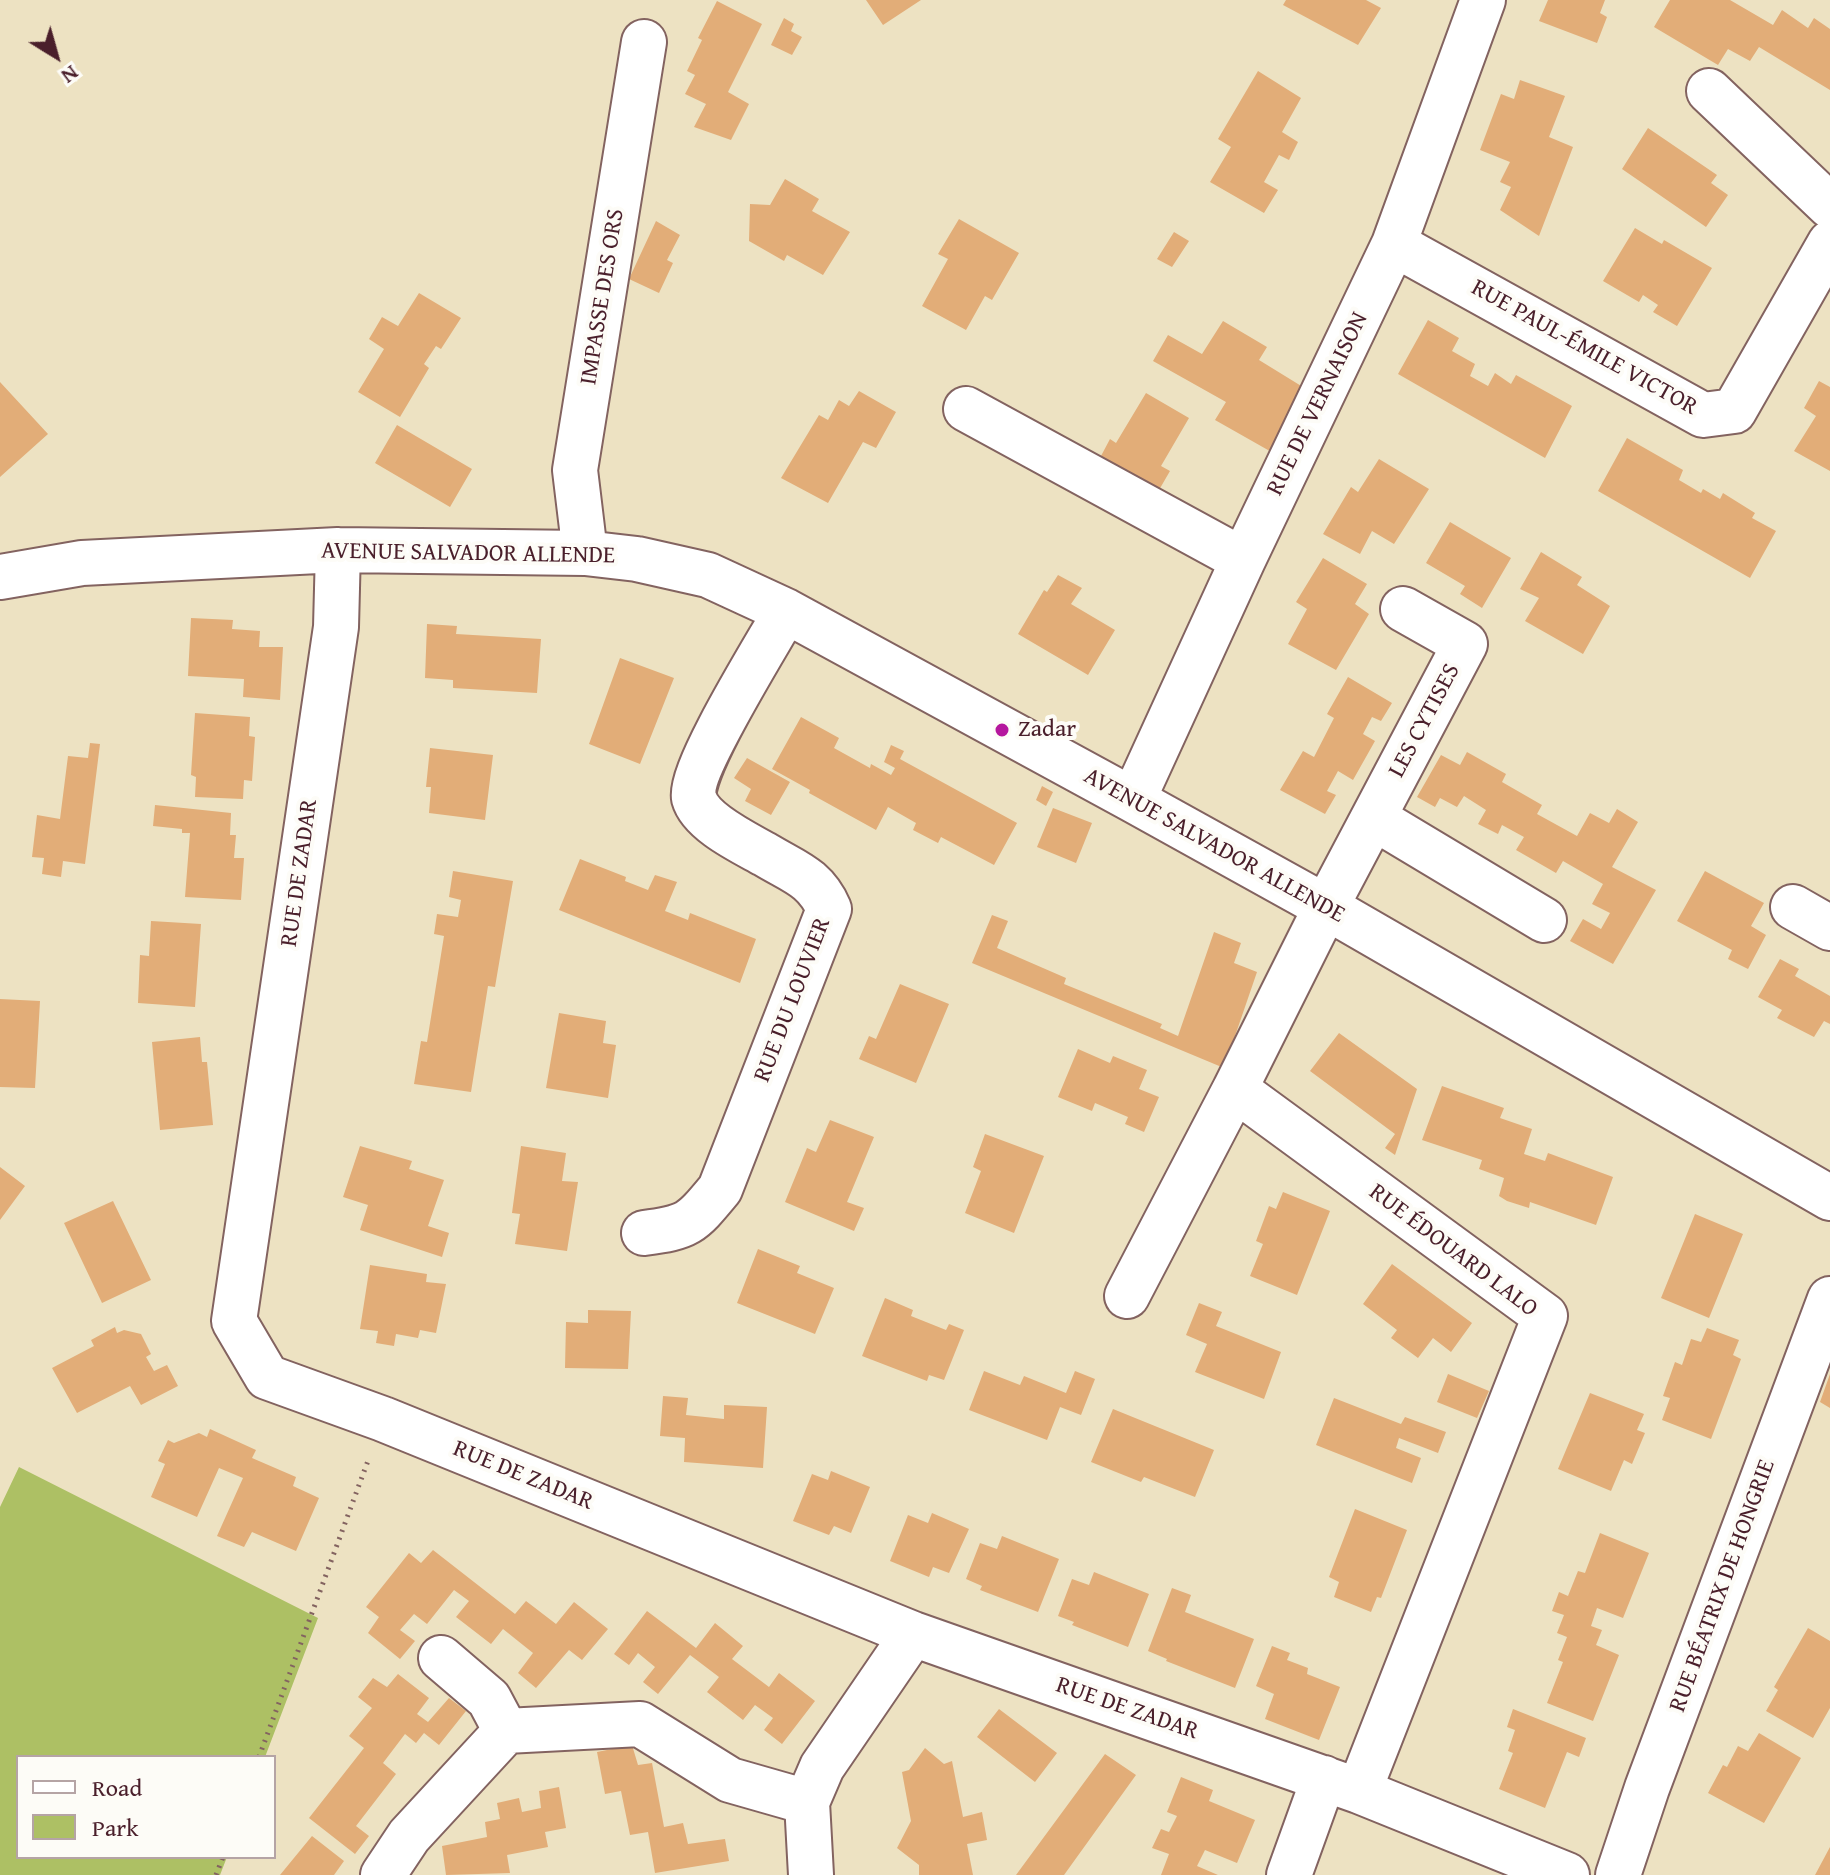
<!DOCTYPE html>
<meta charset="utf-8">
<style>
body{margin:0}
#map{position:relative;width:1830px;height:1875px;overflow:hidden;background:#ede2c2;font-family:"Gentium Book Plus",serif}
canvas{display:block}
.legend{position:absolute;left:16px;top:1755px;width:260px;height:104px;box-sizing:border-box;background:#fdfcf7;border:2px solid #b5a4a5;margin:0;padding:10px 14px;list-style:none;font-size:24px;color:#4a1f2b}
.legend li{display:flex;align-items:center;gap:16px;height:40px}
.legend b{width:40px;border:2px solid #b5a4a5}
.north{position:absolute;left:16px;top:16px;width:80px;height:80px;-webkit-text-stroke:6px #fdfcf7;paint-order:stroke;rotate:143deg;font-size:22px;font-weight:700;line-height:32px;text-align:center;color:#4a1f2b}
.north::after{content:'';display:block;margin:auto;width:28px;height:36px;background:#4a1f2b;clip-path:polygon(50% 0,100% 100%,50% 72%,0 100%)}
</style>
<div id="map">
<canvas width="1830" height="1875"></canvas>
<ul class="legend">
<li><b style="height:10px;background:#fff"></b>Road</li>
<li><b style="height:22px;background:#adc064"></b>Park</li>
</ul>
<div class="north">N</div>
</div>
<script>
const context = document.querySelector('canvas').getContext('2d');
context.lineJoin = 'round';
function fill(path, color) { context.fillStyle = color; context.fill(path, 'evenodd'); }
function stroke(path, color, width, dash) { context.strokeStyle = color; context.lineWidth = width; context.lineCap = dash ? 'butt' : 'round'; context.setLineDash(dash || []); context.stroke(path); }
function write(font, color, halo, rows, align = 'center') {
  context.font = font + ' "Gentium Book Plus",serif'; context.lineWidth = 8; context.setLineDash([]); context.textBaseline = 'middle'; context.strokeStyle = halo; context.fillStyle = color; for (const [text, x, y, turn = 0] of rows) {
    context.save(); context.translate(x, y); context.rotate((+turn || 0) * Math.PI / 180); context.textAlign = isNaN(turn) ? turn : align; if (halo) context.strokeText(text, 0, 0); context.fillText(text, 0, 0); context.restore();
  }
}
fill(new Path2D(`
 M19 1467 318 1618 265 1757H18V1857H227L220 1875H0V1507Z`), '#adc064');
fill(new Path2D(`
 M866 0H921L883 25Z
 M1286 0H1366L1381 8 1358 45 1283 5Z
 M1548 0H1605L1600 13 1607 17 1597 43 1539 21Z
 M1670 0H1730L1773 25 1782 10 1808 28 1814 18 1830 29V90L1759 47 1750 61 1728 49 1718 65 1654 27Z
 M717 1 762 24 728 92 749 104 731 140 694 127 706 104 685 94 695 75 687 71 702 40 698 38Z
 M784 18 794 24 791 31 802 37 792 55 771 45Z
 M1258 71 1301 98 1282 132 1298 142 1289 160 1279 155 1264 182 1278 190 1264 213 1210 182 1231 147 1218 139Z
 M1520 80 1565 96 1549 137 1573 147 1539 236 1500 210 1511 187 1500 182 1510 162 1480 150 1501 94 1514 99Z
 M1648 128 1717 175 1711 183 1728 195 1706 227 1622 169Z
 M785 179 819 199 812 211 850 232 823 275 787 255 784 261 749 241 750 204 770 205Z
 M959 219 1019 253 992 300 985 296 966 330 922 306 948 259 938 254Z
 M656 221 680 235 667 260 673 263 659 293 629 279Z
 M1635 228 1662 244 1664 240 1712 268 1677 326 1653 312 1658 305 1643 295 1639 302 1603 281Z
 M1174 232 1189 241 1172 267 1157 259Z
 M419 293 461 318 441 349 436 346 424 364 429 368 400 417 358 392 384 349 369 339 382 317 398 326Z
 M1428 320 1459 338 1452 351 1475 364 1470 376 1488 386 1495 373 1511 384 1516 375 1572 406 1545 458 1398 374Z
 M1223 321 1267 347 1259 360 1311 392 1275 454 1215 420 1226 402 1153 361 1168 335 1202 354Z
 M1819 381 1830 387V471L1794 451 1816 416 1804 408Z
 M0 382 48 434 0 477Z
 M859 391 896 412 876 448 863 442 828 503 781 478 819 415 828 420 839 400 849 406Z
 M1146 393 1189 418 1161 466 1170 471 1159 490 1101 456 1110 439 1116 443Z
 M397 425 472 469 450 507 375 463Z
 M1627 438 1683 470 1679 480 1701 493 1703 489 1720 499 1723 493 1755 513 1752 518 1776 531 1750 578 1598 491Z
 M1379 459 1429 489 1394 544 1372 531 1360 554 1323 534 1351 487 1358 492Z
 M1450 522 1511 558 1482 608 1460 594 1465 586 1426 563Z
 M1541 552 1582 577 1577 585 1610 606 1583 654 1525 621 1539 598 1520 589Z
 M1323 558 1367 584 1355 604 1369 614 1336 670 1288 644 1307 609 1296 602Z
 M1058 575 1082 588 1071 604 1115 630 1088 675 1018 634 1044 590 1047 592Z
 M191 618 233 620 232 629 260 631 259 647H283L280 700 243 697 244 679 188 676Z
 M427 624 457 626 456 634 541 639 537 693 453 688V680L425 678Z
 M620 658 674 678 640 764 589 744Z
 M1348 677 1392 703 1381 721 1372 717 1363 734 1375 741 1353 780 1338 771 1327 791 1336 795 1325 814 1280 790 1303 751 1314 757 1334 718 1327 714Z
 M195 713 250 717 249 736 255 737 252 781 244 780 243 799 195 797 196 777 191 775Z
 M801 717 839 738 834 748 870 768 871 764 891 775 895 768 884 762 891 745 904 751 900 759 1017 823 994 865 941 837 938 843 913 830 916 823 888 807 876 830 809 793 810 790 772 769Z
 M90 743 100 744 85 864 63 861 61 877 42 874 44 858 32 857 37 815 60 819 68 756 88 758Z
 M430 748 493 755 485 820 429 813 431 787H426Z
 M1467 752 1506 774 1502 782 1542 805 1537 814 1577 836 1590 813 1609 823 1617 809 1638 822 1612 867 1656 890 1613 964 1570 941 1583 919 1601 929 1610 913 1592 904 1603 884 1563 861 1556 873 1516 850 1524 837 1502 825 1498 834 1478 824 1486 810 1464 796 1457 807 1440 798 1435 807 1417 797 1441 755 1460 765Z
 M747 758 790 782 771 815 745 801 751 789 734 778Z
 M1042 786 1053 792 1046 806 1036 800Z
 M155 805 231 813 230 835H236L234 858H244L241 900 185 897 190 833H182V829L153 826Z
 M1053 808 1092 823 1076 863 1037 847Z
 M580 859 626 877 625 881 648 890 655 875 677 882 665 911 688 920 690 913 756 939 740 983 559 910Z
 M453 871 513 881 495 987 488 986 471 1092 414 1084 421 1041 427 1042 444 936 434 934 437 914 458 917 461 900 449 897Z
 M1705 871 1764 903 1751 926 1766 935 1748 969 1728 959 1732 950 1677 921Z
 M992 915 1008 921 997 948 1066 978 1064 984 1162 1024 1160 1028 1178 1036 1214 932 1241 943 1234 963 1257 972 1224 1068 972 963Z
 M151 921 201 924 195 1007 138 1003 140 955 149 956Z
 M1780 959 1799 969 1795 976 1830 996V1024L1824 1021 1814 1037 1777 1018 1782 1010 1758 997Z
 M900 984 949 1004 916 1083 859 1059 869 1036 876 1039Z
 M0 999 40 1001 35 1088 0 1087Z
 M559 1013 606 1021 603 1043 616 1045 608 1098 546 1088Z
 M1339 1033 1417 1089 1395 1155 1385 1148 1395 1134 1310 1071Z
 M200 1037 202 1062H207L213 1125 160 1130 152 1042Z
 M1078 1049 1110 1063 1113 1056 1147 1070 1139 1089 1159 1097 1144 1132 1125 1124 1128 1117 1095 1103 1092 1111 1058 1097Z
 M1442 1086 1504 1108 1500 1118 1532 1129 1524 1154 1545 1161 1548 1153 1613 1177 1596 1225 1530 1202 1529 1208 1507 1201 1499 1196 1504 1178 1479 1169 1482 1160 1422 1140Z
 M830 1120 874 1137 847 1202 864 1208 854 1231 785 1202 807 1148 816 1152Z
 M985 1134 1044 1156 1014 1233 965 1213 981 1171 973 1167Z
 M360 1146 412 1161 409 1169 444 1180 428 1226 449 1233 442 1257 360 1230 368 1205 343 1197Z
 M521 1146 566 1153 562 1181 578 1182 567 1251 515 1244 520 1214 512 1213Z
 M0 1167 25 1186 0 1220Z
 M1283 1192 1330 1211 1297 1295 1250 1276 1263 1244 1256 1241 1269 1206 1276 1209Z
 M113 1201 151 1280 102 1303 64 1223Z
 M1695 1214 1743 1234 1709 1318 1661 1298Z
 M758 1249 800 1266 797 1273 834 1288 815 1334 737 1303Z
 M1392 1264 1472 1323 1451 1352 1433 1338 1418 1358 1391 1338 1397 1330 1363 1304Z
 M370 1265 427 1274 426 1282 446 1284 436 1333 420 1330 418 1338 396 1334 394 1346 376 1343 378 1331 360 1329Z
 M885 1298 913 1310 911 1316 946 1330 949 1324 964 1330 944 1380 929 1375 927 1381 862 1356Z
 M1199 1303 1222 1312 1216 1326 1281 1352 1264 1399 1195 1372 1207 1344 1186 1335Z
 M588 1310 631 1311 628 1369 565 1368 566 1322 588 1323Z
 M115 1327 117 1333 124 1330 141 1334 151 1354 146 1357 154 1371 167 1365 178 1386 141 1405 130 1386 77 1413 52 1368 94 1346 91 1340Z
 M1707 1328 1739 1340 1733 1355 1741 1359 1711 1439 1662 1420 1670 1398 1663 1396 1675 1362 1682 1365 1691 1339 1701 1342Z
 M984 1371 1020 1385 1024 1376 1066 1393 1075 1371 1095 1379 1081 1415 1060 1407 1047 1440 969 1410Z
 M1448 1374 1489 1391 1477 1418 1437 1402Z
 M1830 1374V1408L1820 1402Z
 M1590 1393 1644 1414 1637 1430 1645 1433 1632 1464 1624 1460 1611 1491 1558 1469Z
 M663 1396 688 1398 686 1415 724 1419V1405L767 1407 763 1468 684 1462 685 1438 660 1436Z
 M1334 1398 1401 1424 1405 1417 1446 1432 1438 1453 1399 1438 1396 1448 1421 1458 1412 1483 1316 1445Z
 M1113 1409 1214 1450 1195 1497 1144 1477 1141 1482 1091 1462Z
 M210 1429 256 1450 252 1458 296 1477 293 1486 319 1498 296 1551 252 1532 244 1547 217 1536 243 1478 219 1468 197 1517 151 1497 165 1464 158 1461 168 1440 174 1443 199 1433 207 1437Z
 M831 1471 870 1487 851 1533 834 1526 829 1535 793 1521 812 1474 828 1480Z
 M1355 1509 1407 1530 1381 1598 1377 1597 1371 1612 1334 1597 1339 1582 1329 1577Z
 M932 1513 969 1529 949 1573 933 1567 929 1577 890 1561 908 1515 928 1523Z
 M1600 1533 1649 1553 1623 1618 1597 1608 1591 1626 1602 1630 1596 1645 1619 1655 1593 1721 1547 1703 1563 1662 1558 1660 1567 1637 1557 1633 1564 1615 1552 1611 1559 1592 1568 1596 1578 1571 1585 1573Z
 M1002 1536 1059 1559 1038 1612 980 1590 982 1586 966 1579 980 1543 997 1549Z
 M433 1550 515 1614 526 1601 556 1624 574 1602 608 1629 582 1660 569 1650 536 1688 518 1673 533 1653 503 1629 491 1644 456 1617 469 1601 454 1590 427 1624 414 1614 400 1630 415 1641 400 1659 368 1633 379 1617 366 1607 409 1553 421 1563Z
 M1094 1572 1149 1594 1128 1647 1072 1625 1074 1622 1058 1616 1072 1579 1089 1585Z
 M1172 1588 1191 1595 1185 1612 1254 1639 1235 1688 1166 1661 1167 1659 1148 1651Z
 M647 1611 696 1648 715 1623 743 1646 732 1659 769 1687 779 1673 815 1701 782 1744 764 1730 773 1718 755 1705 743 1720 707 1692 719 1677 690 1655 658 1694 643 1682 655 1667 638 1653 629 1665 614 1654Z
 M1808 1628 1830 1641V1708L1813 1738 1766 1711 1778 1690 1774 1687Z
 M1272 1646 1290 1653 1287 1660 1308 1668 1307 1674 1340 1687 1319 1740 1265 1719 1274 1694 1256 1686Z
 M398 1674 429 1698 417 1714 428 1722 449 1698 466 1711 439 1745 424 1733 416 1743 405 1734 383 1763 396 1774 356 1826 369 1836 355 1854 309 1818 364 1748 349 1736 372 1708 358 1697 373 1678 387 1687Z
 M999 1709 1057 1753 1035 1782 977 1737Z
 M1513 1709 1586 1738 1579 1757 1567 1752 1545 1808 1499 1789 1513 1753 1508 1751 1515 1730 1507 1727Z
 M1759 1733 1801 1758 1764 1823 1708 1793 1723 1765 1727 1767 1738 1746 1748 1751Z
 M632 1745 638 1765 652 1763 664 1827 683 1823 688 1844 725 1839 729 1861 655 1873 648 1832 630 1835 621 1791 605 1794 597 1752Z
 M925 1748 944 1764 952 1761 963 1817 982 1812 987 1840 967 1844 973 1875H919V1865L897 1848 911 1821 902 1772 909 1770Z
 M1105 1754 1136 1775 1064 1875H1016Z
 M1181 1777 1213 1790 1209 1801 1255 1820 1237 1863 1205 1850 1197 1866 1218 1875H1161L1169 1854 1152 1848 1161 1829 1169 1832 1177 1816 1167 1812Z
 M559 1787 566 1828 545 1832 548 1847 507 1855 510 1873 446 1875 442 1846 487 1837 485 1822 500 1819 497 1803 519 1798 522 1812 541 1808 539 1791Z
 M312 1836 344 1861 334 1875H280Z
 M1830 1847V1875H1815Z`), '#e2ad78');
const minor = new Path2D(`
 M1709 91 1830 206
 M1394 244 1703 415 1734 411 1830 243
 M966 409 1243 560
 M338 550 336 627 234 1321 267 1377 383 1419 913 1634 1359 1791 1567 1875
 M585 553 575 470 644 42
 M0 577 82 563 338 550 585 553 637 559 708 575 786 611 1133 800 1326 907 1830 1198
 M1133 800 1243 560 1394 244 1483 0
 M1374 818 1544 920
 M1793 907 1830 928
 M644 1233C689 1227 691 1224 720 1189L829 909C815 877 794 872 766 855 745 843 701 823 694 798 688 770 769 642 786 611
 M1127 1296 1235 1089
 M441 1658 489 1699 506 1731
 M1359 1791 1545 1316 1235 1089 1326 907 1465 644 1403 609
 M383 1875 409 1836 506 1731 640 1724 730 1780 807 1802
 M811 1875 807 1802 822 1767 913 1634
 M1289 1875 1324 1778
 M1618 1875 1647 1788 1830 1299`);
stroke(minor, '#836360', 48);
stroke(new Path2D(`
 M259 1757 369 1458
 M216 1875 223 1857`), '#836360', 5, [2, 6]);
stroke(minor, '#fff', 44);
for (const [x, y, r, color] of [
 [1002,730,8,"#b5179e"]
]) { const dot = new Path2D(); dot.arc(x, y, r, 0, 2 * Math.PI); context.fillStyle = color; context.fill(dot); stroke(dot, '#fdfcf7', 3); }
write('24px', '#4a1f2b', '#fdfcf7', [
 ["IMPASSE DES ORS",603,297,-81],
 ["RUE PAUL-ÉMILE VICTOR",1584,348,29],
 ["RUE DE VERNAISON",1318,404,-64],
 ["AVENUE SALVADOR ALLENDE",468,554,1],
 ["LES CYTISES",1425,721,-62],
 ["AVENUE SALVADOR ALLENDE",1214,846,29],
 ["RUE DE ZADAR",300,873,-82],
 ["RUE DU LOUVIER",793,1000,-69],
 ["RUE ÉDOUARD LALO",1453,1251,37],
 ["RUE DE ZADAR",523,1476,22],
 ["RUE BÉATRIX DE HONGRIE",1723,1586,-70],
 ["RUE DE ZADAR",1127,1709,19]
]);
write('24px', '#4a1f2b', '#fdfcf7', [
 ["Zadar",1018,730]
], 'left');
</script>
